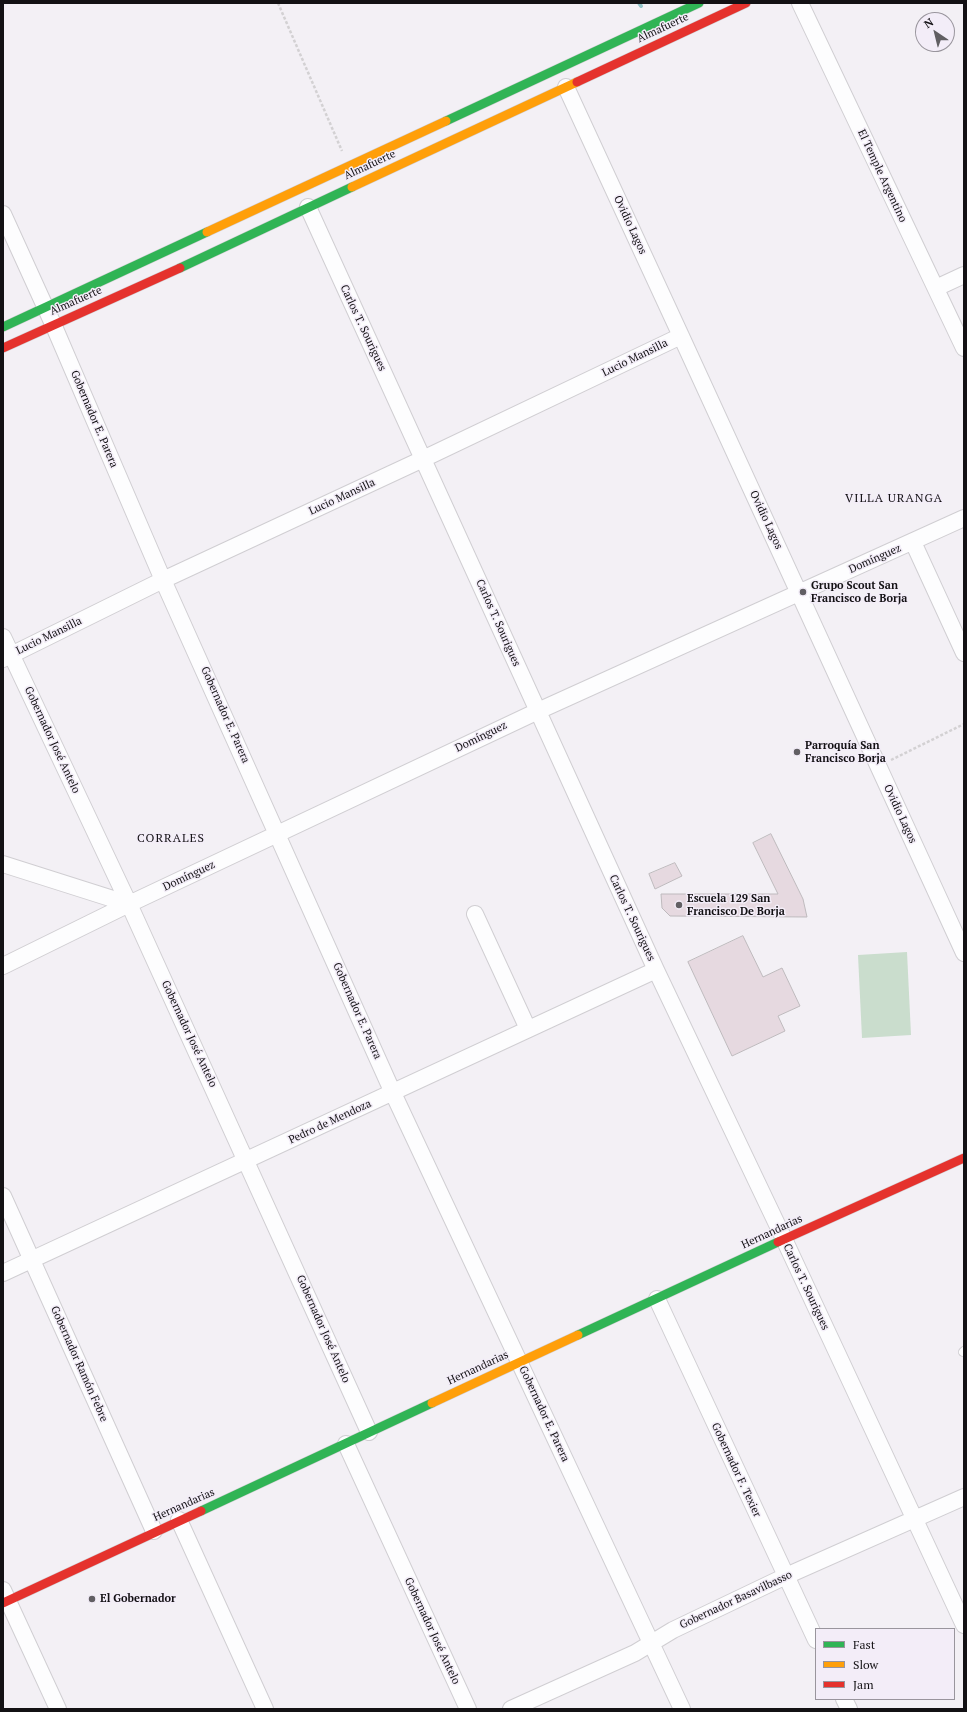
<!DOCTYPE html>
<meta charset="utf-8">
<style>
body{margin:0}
#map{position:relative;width:967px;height:1712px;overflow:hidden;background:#f3f0f5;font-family:"PT Serif",serif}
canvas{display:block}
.frame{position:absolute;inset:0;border:4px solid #131114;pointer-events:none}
.legend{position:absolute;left:815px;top:1628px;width:140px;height:72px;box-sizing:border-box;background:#f3edf8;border:1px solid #99959d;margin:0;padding:5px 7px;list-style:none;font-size:12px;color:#131114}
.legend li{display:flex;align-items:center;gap:8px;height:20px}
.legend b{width:20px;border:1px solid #99959d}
.north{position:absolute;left:915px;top:12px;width:40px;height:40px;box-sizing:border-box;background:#f3edf8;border:1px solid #99959d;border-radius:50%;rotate:325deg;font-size:11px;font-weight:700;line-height:16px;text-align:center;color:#131114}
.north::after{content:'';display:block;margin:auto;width:14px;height:18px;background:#615f63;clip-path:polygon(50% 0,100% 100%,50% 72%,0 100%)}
</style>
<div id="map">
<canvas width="967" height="1712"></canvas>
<div class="frame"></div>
<ul class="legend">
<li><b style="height:5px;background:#30b455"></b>Fast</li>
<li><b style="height:5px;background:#ff9f0a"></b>Slow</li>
<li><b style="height:5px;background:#e5322d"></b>Jam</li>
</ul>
<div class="north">N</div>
</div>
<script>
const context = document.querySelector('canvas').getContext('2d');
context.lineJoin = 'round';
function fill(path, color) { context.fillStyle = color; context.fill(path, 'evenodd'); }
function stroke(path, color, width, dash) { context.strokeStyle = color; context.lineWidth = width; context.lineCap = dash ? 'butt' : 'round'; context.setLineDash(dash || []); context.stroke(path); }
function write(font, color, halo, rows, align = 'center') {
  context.font = font + ' "PT Serif",serif'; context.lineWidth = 3; context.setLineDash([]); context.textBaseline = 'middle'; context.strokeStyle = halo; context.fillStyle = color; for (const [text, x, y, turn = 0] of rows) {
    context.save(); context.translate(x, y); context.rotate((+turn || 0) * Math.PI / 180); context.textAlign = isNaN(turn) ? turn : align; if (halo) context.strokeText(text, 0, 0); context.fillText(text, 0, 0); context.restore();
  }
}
fill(new Path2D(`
 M907 952 911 1035 862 1038 858 955Z`), '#caddcd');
stroke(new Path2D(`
 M639 3 641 6`), '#92c4c8', 4);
const building = new Path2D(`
 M771 834 803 899 807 917 670 916 662 908 661 894H778L753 843Z
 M675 863 682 876 655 889 649 874Z
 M743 936 763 977 782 968 800 1006 778 1016 785 1031 732 1056 688 962Z`);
fill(building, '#e6d9e0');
stroke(building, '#bebabd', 1);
const lane = new Path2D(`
 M963 1352 964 1351`);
const street = new Path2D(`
 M800 3 964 348
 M566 87 681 336 964 953
 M308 207 656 970 784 1239 964 1625
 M3 214 53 324 163 580 393 1093 682 1709
 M936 288 964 275
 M913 542 964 653
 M3 637 129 904 369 1432
 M3 659 163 580 423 459 681 336
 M3 864 129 904
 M475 914 528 1029
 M3 966 129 904 538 711 964 518
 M3 1196 154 1531
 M3 1273 656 970
 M657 1299 816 1640
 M346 1444 468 1709
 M179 1520 265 1709
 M3 1590 58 1709
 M844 1699 849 1709
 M511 1709 635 1653 673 1630 786 1576 964 1497`);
const fast = new Path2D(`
 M446 121 699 3
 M180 268 352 187
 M3 327 207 232
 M578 1335 778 1242
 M201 1511 432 1403`);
const slow = new Path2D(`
 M352 187 577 82
 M207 232 446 121
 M432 1403 578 1335`);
const jam = new Path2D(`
 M577 82 746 3
 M3 348 180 268
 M778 1242 964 1158
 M3 1603 201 1511`);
stroke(lane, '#d0ced2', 10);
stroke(street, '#d0ced2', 18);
stroke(fast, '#d0ced2', 10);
stroke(slow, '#d0ced2', 10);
stroke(jam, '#d0ced2', 10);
stroke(new Path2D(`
 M278 3 342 151
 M891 760 964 724`), '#d3d1d3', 2.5, [3, 2]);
stroke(lane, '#fdfdfe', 8);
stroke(street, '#fdfdfe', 16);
stroke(fast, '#30b455', 9);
stroke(slow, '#ff9f0a', 9);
stroke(jam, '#e5322d', 9);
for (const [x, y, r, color] of [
 [803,592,4,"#615f63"],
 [797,752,4,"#615f63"],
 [679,905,4,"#615f63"],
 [92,1599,4,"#615f63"]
]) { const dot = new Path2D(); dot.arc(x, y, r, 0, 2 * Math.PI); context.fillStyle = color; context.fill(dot); stroke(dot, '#f3edf8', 1.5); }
write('11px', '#131114', '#f3edf8', [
 ["Almafuerte",663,28,-25],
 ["Almafuerte",370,165,-25],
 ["El Temple Argentino",882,176,65],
 ["Ovidio Lagos",630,225,65],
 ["Almafuerte",76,301,-24],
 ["Carlos T. Sourigues",363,328,65],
 ["Lucio Mansilla",635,358,-26],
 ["Gobernador E. Parera",94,419,67],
 ["Lucio Mansilla",342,497,-25],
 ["Ovidio Lagos",766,520,65],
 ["Domínguez",875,559,-24],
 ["Carlos T. Sourigues",498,623,66],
 ["Lucio Mansilla",49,636,-26],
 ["Gobernador E. Parera",225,715,66],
 ["Domínguez",481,737,-26],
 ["Gobernador José Antelo",52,740,65],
 ["Ovidio Lagos",900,814,65],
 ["Domínguez",189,876,-25],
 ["Carlos T. Sourigues",632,918,65],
 ["Gobernador E. Parera",357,1011,66],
 ["Gobernador José Antelo",189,1034,65],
 ["Pedro de Mendoza",330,1122,-25],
 ["Hernandarias",772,1232,-25],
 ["Carlos T. Sourigues",806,1287,65],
 ["Gobernador José Antelo",323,1329,66],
 ["Gobernador Ramón Febre",79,1364,66],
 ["Hernandarias",478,1368,-25],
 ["Gobernador E. Parera",544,1414,65],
 ["Gobernador F. Texier",736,1470,65],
 ["Hernandarias",184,1505,-24],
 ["Gobernador Basavilbasso",736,1600,-25],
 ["Gobernador José Antelo",432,1631,65]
]);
write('bold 11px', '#131114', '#f3edf8', [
 ["Grupo Scout San",811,586],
 ["Francisco de Borja",811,599],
 ["Parroquía San",805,746],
 ["Francisco Borja",805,759],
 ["Escuela 129 San",687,899],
 ["Francisco De Borja",687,912],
 ["El Gobernador",100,1599]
], 'left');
context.letterSpacing = '1px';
write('12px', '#131114', '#f3edf8', [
 ["VILLA URANGA",894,499],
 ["CORRALES",171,839]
]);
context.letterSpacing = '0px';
</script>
